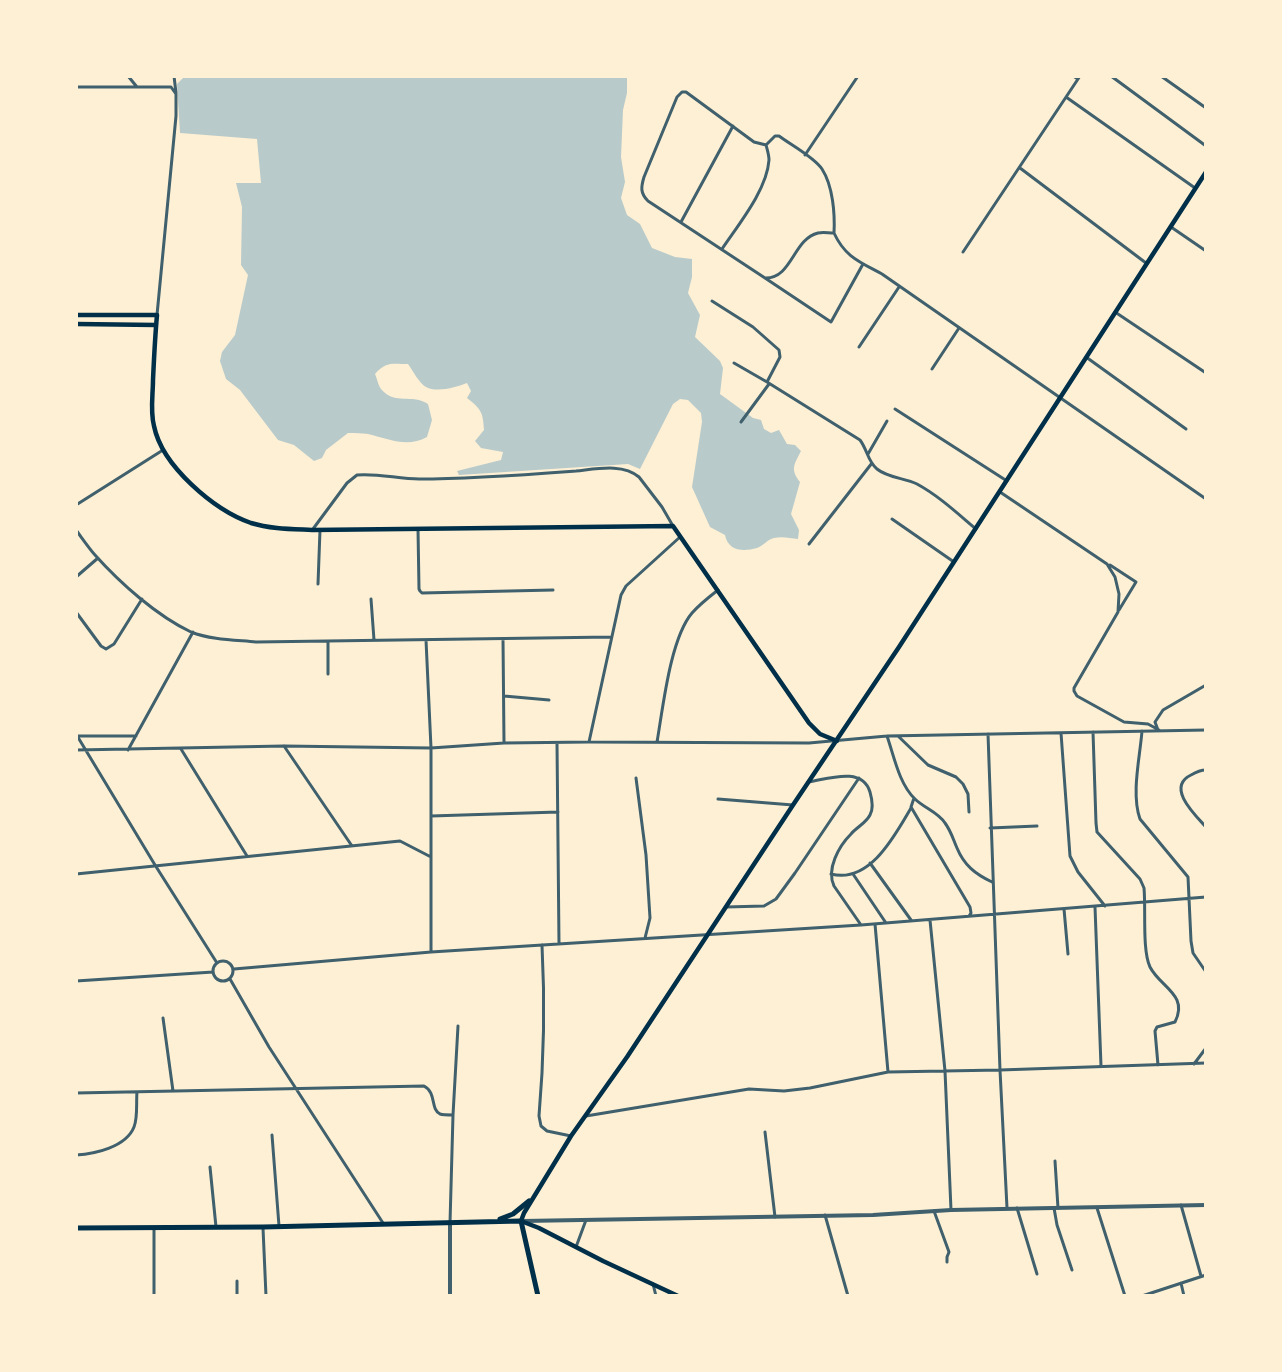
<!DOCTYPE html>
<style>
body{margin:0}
#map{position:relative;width:1282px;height:1372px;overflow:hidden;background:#fdf0d5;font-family:"Archivo Narrow",sans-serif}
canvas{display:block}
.frame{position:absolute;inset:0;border:78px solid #fdf0d5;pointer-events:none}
</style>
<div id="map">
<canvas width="1282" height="1372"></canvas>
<div class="frame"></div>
</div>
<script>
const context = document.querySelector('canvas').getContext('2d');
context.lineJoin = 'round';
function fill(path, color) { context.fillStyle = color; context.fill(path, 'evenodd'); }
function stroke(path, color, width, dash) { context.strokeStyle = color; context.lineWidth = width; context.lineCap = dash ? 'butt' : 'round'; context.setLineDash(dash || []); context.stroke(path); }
fill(new Path2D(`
 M185 76H627V93L623 110 621 157 625 182 621 198 627 215 640 224 652 248 675 257 692 259V277L688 293 700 315 695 337 720 361 723 368 720 394 753 418 761 420 764 429 771 433 779 430 787 444 795 445 801 451C794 465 790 469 800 482L791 514 799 530 798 539C790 538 782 536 774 538 768 539 763 546 757 548 743 552 728 551 725 535L710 527 692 487 702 422 701 413 688 400 680 399 673 404 640 469 628 464 459 475 457 471 501 460 503 452 481 448 475 441 484 430C483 412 481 409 467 398L471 391 467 383C457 387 437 393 426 387 419 383 413 371 408 364 393 364 386 361 375 374 377 378 378 385 381 389 395 406 412 393 428 404L432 420 427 437C407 448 389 439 368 434 362 433 355 433 348 433L326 450 322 458 314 461 294 445 278 440 240 390 226 379 220 361 222 352 235 335 248 275 241 265 242 207 236 183H261L257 139 180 133 177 84Z`), '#b9caca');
stroke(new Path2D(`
 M128 76 137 87
 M174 76 176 93
 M1073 76 1078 79
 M1111 76 1206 146
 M1161 76 1206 108
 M76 87H171L176 94V116L157 315
 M1066 97 1195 188
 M766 145 754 142 686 92H682L677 97 644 177C641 187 640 193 648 201L765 278C792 279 793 239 818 233 823 232 828 233 834 233
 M805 155 858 76
 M1020 168 1146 263
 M681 222 733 126
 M1171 227 1206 251
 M834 233C845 257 860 262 882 274L1206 499
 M722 249C738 225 767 190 769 160 769 155 767 149 766 145L775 136H779C791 145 814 157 822 169 833 186 835 214 834 233
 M963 252 1080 76
 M765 278 831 322 863 264
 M712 301 753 327 779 350 780 357 767 382 860 440C867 449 868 462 877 469 888 478 905 478 917 484 939 496 957 513 976 529
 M1115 312 1206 373
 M859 347 899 287
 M1086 357 1186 429
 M734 363 767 382
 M932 369 959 328
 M895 409 1007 481
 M741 422 769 384
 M868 454 887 421
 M1000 492 1107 564 1115 577 1119 594 1118 612 1074 688V691L1077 696 1124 722 1148 724 1159 730
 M76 505 163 450
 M892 519 954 562
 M313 529 347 483 357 475C377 473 399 479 419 479 471 479 523 475 576 471 596 469 623 463 639 477L662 507 673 526
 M418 529 419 589 420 591 422 593 553 590
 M76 530C82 538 88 547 95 555 120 583 157 616 191 632 211 640 236 640 256 642L611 637
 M809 544 872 463
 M1110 565 1136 582 1119 610
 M76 577 98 558
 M318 584 320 530
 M371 599 374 640
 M76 612 101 646 106 649 114 644 142 599
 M503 639 504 743
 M426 640 431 748V952
 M328 641V674
 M504 696 549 700
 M1158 730 1155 722 1163 710 1206 685
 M1142 731C1140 757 1131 794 1140 819L1188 877 1191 941 1193 953 1206 972
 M1093 732 1096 823 1097 832 1140 879 1144 888C1146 909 1142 950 1150 967 1160 987 1189 995 1175 1022L1157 1027 1155 1031 1158 1065
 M1061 733 1070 856 1078 872 1105 906
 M76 734 155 865 217 963
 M988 734 1000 1070 1007 1208
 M78 736H136
 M887 736C894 756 899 784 915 799 924 808 938 812 945 823 951 831 953 839 957 848 964 865 975 874 992 882
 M898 736 928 765 956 777 963 784 968 794 969 812
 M589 742 621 595 626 586 680 537
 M657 742C663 708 670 639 692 613 699 605 709 597 718 590
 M557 743 559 944
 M284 746 352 846
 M181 749 247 856
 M76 750 284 746 431 748 504 743 589 742 809 743 887 736 1206 730
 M128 750 193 632
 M1206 770C1200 770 1196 772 1191 775 1166 787 1194 814 1206 827
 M636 778 646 855 650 918 645 938
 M808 782C828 779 862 766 870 792 872 799 874 808 870 815 866 823 857 827 851 834 839 846 826 869 834 886L861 925
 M914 798 911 807 970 907 971 913 969 916
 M718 799 793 805
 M431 816 558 812
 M990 828 1037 826
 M870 863 911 920
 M76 874 400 841 431 857
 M831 874C870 884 895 835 911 808
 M853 874 886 923
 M726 907 764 906 776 899 795 873 859 778
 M1095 907 1101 1066
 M1064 909 1068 954
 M930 920 945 1071 951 1210
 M875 924 888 1072
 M542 945C545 1002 544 1059 539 1116L541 1126 547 1131 571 1136
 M213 971a10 10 0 1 1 20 0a10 10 0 1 1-20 0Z
 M234 969 431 952 861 925 1206 897
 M230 979 269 1047 383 1223
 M76 981 213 972
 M163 1018 173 1091
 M1194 1064 1206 1048
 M76 1093 424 1086C437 1093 430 1109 440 1114 443 1115 449 1115 453 1115
 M586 1116 749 1089 784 1091 810 1088 888 1072 1000 1070 1206 1063
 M765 1132 775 1217
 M272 1135 279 1226
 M76 1155C95 1154 126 1147 134 1127 138 1117 136 1103 137 1092
 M1055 1161 1058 1208
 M210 1167 216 1227
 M1181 1205 1201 1276
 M1017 1208 1037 1274
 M1054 1208 1057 1225 1072 1270
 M1097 1208 1125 1296
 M934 1211 949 1252 947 1257V1262
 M825 1215 848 1296
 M450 1223 453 1115 458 1026
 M263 1228 266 1296
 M576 1247 586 1220
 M237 1281V1296
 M1181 1283 1184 1296
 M653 1284 656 1296
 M154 1296V1228
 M1142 1296 1206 1275`), '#3f606c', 3);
stroke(new Path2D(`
 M523 1221 873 1215 951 1210 1206 1205
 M450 1223V1296`), '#3f606c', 4);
stroke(new Path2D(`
 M76 315H157C155 337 154 358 153 380 153 395 150 411 154 426 162 466 214 510 251 523 271 529 292 529 312 530L673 526 809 723 820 734 837 741
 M76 324 156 325
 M678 1296 603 1261 539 1228 521 1221 524 1213 571 1136 627 1057 793 805 899 647 1206 172`), '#003049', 4.5);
stroke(new Path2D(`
 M500 1219 513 1214 529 1201
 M76 1228 263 1227 521 1221 538 1296`), '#003049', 5);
</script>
